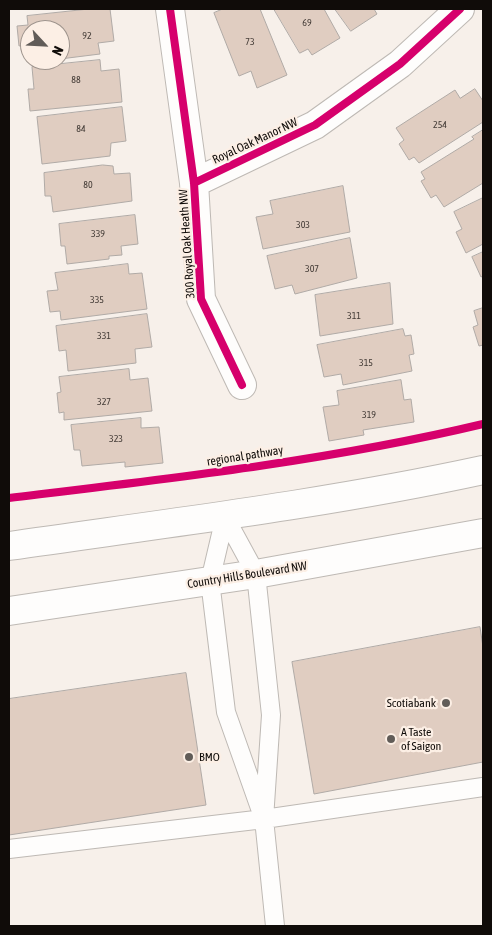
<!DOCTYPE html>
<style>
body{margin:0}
#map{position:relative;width:492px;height:935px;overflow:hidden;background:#f7f0ea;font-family:"Asap Condensed",sans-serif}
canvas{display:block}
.frame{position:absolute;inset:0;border:10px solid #100c09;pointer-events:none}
.north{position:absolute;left:20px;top:20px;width:50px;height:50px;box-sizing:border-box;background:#fcefe5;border:1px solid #9e948d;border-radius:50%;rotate:115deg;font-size:14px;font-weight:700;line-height:20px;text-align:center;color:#100c09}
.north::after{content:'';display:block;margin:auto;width:18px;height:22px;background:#615c58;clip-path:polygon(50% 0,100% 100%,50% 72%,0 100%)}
</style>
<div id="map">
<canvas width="492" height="935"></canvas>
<div class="frame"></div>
<div class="north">N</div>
</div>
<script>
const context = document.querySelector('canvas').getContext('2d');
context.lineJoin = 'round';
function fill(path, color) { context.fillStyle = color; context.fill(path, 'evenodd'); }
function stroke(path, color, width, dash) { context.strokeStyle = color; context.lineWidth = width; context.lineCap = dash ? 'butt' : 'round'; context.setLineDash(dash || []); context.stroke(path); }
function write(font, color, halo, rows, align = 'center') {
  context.font = font + ' "Asap Condensed",sans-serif'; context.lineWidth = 4.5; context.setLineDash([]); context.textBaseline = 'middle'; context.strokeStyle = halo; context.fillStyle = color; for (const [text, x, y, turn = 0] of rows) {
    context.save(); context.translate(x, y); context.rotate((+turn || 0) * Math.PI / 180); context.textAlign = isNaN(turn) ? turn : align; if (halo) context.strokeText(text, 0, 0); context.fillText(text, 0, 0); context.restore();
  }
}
const building = new Path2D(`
 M89 9H110L114 41 98 43 100 54 60 59V30H30V49V44L19 46 17 26 28 25 27 16Z
 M223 9H260L287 75 257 88 251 71 239 76 214 13Z
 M274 9H324L340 38 312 55 308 49 300 53Z
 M335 9H374L377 14 351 31Z
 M100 60 101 71 119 69 122 102 30 111 28 89H34L32 67Z
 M475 89 483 101V122L419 163 414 157 409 160 399 144 404 140 396 128 455 90 460 98Z
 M122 107 126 141 111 143 110 156 42 164 37 117Z
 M483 130V183L444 207 436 195 431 198 421 181 425 179 421 172 474 139 472 137Z
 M103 165 113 166 114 174 130 173 132 201 53 212 51 196H45L44 173Z
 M343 186 350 232 263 249 256 217 273 214 270 201Z
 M483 198V244L466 253 456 232 462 229 454 212Z
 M135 215 138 244 121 246 122 255 109 256V259L67 264 65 246H61L59 224Z
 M350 238 357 278 295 294 292 285 275 289 267 256Z
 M483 252V276L481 277 472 257Z
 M128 264 129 274 142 273 147 309 61 320 60 311 50 312 47 291 58 290 55 273Z
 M390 283 393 324 320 336 315 295Z
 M483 308V345L479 346 473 327 478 325 474 311Z
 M147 314 152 347 135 349 136 363 68 371 66 350 59 351 56 326Z
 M403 329 405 336 411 335 414 354 409 355 412 371 343 385 341 374 324 377 317 345Z
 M129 369 130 380 148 378 152 411 64 420V412L59 413 57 393 61 392 59 377Z
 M401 380 404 400 411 399 414 422 363 430 364 435 329 441 323 407 339 405 337 391Z
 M141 418V428L159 427 163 463 125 467V462L82 466 80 450H74L71 425Z
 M480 627 483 647V762L314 794 292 662Z
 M186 673 206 805 9 835V699Z`);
fill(building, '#e0cdc1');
stroke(building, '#b0aaa6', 1);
const lane = new Path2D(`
 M225 517 256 574 271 715 264 819 275 926
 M225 517 210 581 226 712 261 811
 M9 849 264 819 483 787`);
const street = new Path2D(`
 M170 9 194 183 201 299 242 385
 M194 183 315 125 400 64 460 9`);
const secondary = new Path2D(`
 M9 546C168 523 326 504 483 470
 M9 611 256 574 483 533`);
stroke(lane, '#beb9b4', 20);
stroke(street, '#beb9b4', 30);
stroke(secondary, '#beb9b4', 30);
stroke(lane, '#fefdfc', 18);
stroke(street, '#fefdfc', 28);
stroke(secondary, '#fefdfc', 28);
stroke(new Path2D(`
 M170 9 194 183 201 299 242 385
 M194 183 315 125 400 64 460 9
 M9 498C167 479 328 461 483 424`), '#d6006c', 8);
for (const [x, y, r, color] of [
 [446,703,5,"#615c58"],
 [391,739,5,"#615c58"],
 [189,757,5,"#615c58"]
]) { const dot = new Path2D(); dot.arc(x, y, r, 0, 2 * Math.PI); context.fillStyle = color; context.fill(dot); stroke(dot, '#fcefe5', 2); }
write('10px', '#443c37', null, [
 ["69",307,23],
 ["92",87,36],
 ["73",250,42],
 ["88",76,80],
 ["254",440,125],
 ["84",81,129],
 ["80",88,185],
 ["303",303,225],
 ["339",98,234],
 ["307",312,269],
 ["335",97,300],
 ["311",354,316],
 ["331",104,336],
 ["315",366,363],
 ["327",104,402],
 ["319",369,415],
 ["323",116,439]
]);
write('12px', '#100c09', '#fcefe5', [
 ["Royal Oak Manor NW",255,141,-25],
 ["300 Royal Oak Heath NW",187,244,-94],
 ["regional pathway",245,456,-9],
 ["Country Hills Boulevard NW",247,575,-9]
]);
write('12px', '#100c09', '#fcefe5', [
 ["Scotiabank",436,703,"right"],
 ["A Taste",401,732],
 ["of Saigon",401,746],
 ["BMO",199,757]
], 'left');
</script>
